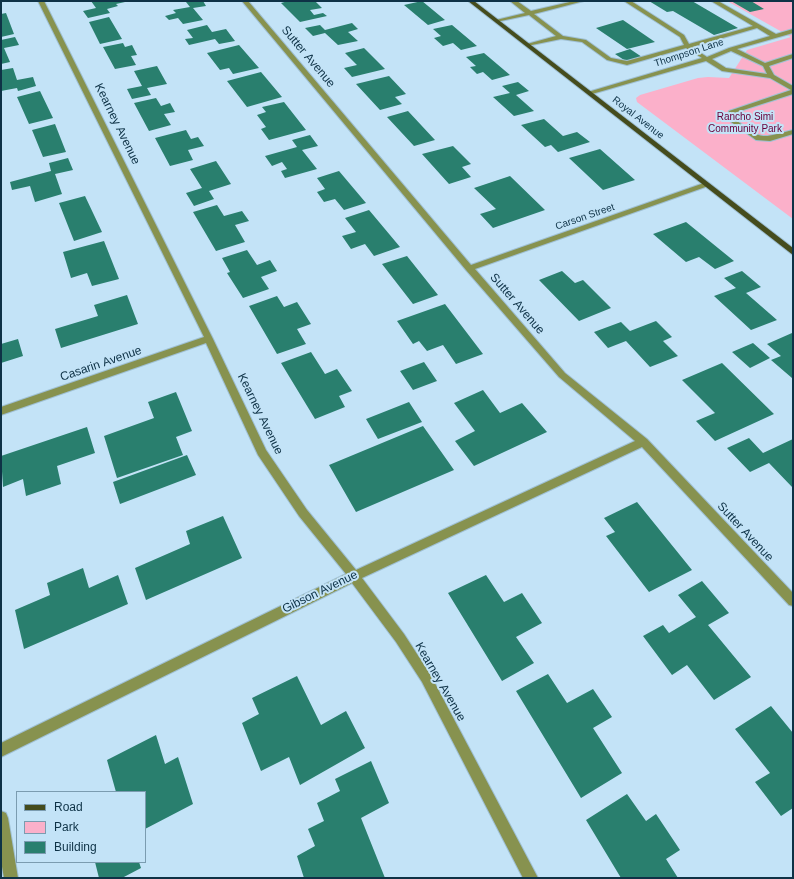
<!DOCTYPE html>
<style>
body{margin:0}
#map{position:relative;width:794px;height:879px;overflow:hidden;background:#c3e3f7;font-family:Helvetica,sans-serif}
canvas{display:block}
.frame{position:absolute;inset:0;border:2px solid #0e3246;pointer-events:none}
.legend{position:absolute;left:16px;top:791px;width:130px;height:72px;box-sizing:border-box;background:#c3e3f7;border:1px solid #7b9cb0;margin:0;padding:5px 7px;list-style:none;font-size:12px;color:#0e3246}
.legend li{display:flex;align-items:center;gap:8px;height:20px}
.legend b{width:20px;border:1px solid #7b9cb0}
</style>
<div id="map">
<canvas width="794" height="879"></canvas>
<div class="frame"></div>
<ul class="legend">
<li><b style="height:5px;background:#454c1d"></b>Road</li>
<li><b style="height:11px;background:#fbb0ca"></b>Park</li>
<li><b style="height:11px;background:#297f6e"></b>Building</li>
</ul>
</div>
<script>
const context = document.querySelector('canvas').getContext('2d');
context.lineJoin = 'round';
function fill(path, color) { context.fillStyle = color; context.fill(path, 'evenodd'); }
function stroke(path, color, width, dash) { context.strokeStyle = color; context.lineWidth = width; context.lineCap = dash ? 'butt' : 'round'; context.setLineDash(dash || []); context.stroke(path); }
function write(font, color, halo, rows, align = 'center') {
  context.font = font + ' Helvetica,sans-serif'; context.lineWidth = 4; context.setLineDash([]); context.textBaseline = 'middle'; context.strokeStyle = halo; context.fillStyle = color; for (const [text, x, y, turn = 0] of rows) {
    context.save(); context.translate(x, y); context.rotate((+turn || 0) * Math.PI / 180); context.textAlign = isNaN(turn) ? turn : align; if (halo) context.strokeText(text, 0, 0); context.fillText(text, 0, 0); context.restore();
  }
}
fill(new Path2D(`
 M727 1H793V219L637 102 636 98 640 95 698 78 708 77 729 78 747 50 791 37Z`), '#fbb0ca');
fill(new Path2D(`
 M91 1H125V2L116 4 118 6 107 9 110 13 88 18 83 11 96 8Z
 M190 1H203L206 6 193 8 203 20 183 24 178 18 169 20 165 16 176 13 173 10 190 7 186 2Z
 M288 1H315L322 8 310 10 314 15 323 13 327 16 300 22 281 3Z
 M422 1 445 20 428 25 404 5Z
 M649 1H692L738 28 714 35 673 11 667 12Z
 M731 1H751L764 9 750 12Z
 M6 13 14 34 1 37V14Z
 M109 17 122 39 100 44 89 22Z
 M623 20 655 42 627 49 596 28Z
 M352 23 358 29 348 32 358 41 338 45 325 33 313 36 305 28 320 25 325 30Z
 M207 25 212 32 226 29 235 41 219 44 215 39 189 45 185 39 193 38 187 30Z
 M452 25 477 46 461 50 453 43 443 46 434 38 441 36 433 29Z
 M15 37 19 45 4 48 10 62 1 64V40Z
 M123 43 125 47 132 45 137 55 131 56 136 65 115 69 103 47Z
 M239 45 259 68 233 74 229 68 220 70 207 53Z
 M364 48 385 69 352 77 344 68 357 65 345 53Z
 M630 49 642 57 627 62 615 54Z
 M484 53 510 75 492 80 483 72 477 74 470 67 476 66 466 57Z
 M157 66 167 84 147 88 151 95 132 99 127 89 142 86 134 71Z
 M13 68 17 80 33 77 36 86 18 91 17 88 1 91V70Z
 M261 72 282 97 247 107 227 81Z
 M389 76 406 94 395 97 402 104 380 110 356 84Z
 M518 82 529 91 516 95 534 111 514 116 493 97 510 93 502 86Z
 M40 91 53 118 29 124 17 97Z
 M156 98 161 106 170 103 175 112 164 114 171 125 149 131 134 103Z
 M284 102 306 130 269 140 261 129 266 127 257 115 266 112 262 107Z
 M408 111 435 140 414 146 387 117Z
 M544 119 563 136 577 132 590 142 558 152 551 145 545 147 521 125Z
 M55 124 66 152 43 157 32 130Z
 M186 130 191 139 198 137 204 146 188 150 193 160 170 166 155 138Z
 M310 135 318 146 302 150 317 169 285 178 281 171 287 169 282 162 272 166 265 156 297 147 292 140Z
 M453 146 471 164 462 167 471 177 449 184 422 154Z
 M600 149 635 180 603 190 569 158Z
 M68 158 73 170 55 174 62 194 35 202 30 186 12 190 10 182 51 171 49 163Z
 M216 161 231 184 209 191 214 199 194 206 186 193 202 188 190 169Z
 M339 171 366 203 344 210 335 199 324 202 317 192 325 189 317 178Z
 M510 176 545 210 493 228 480 214 496 209 474 188Z
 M85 196 102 232 74 241 59 203Z
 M217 205 224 216 242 211 249 221 235 225 245 242 216 251 193 212Z
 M369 210 400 247 374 256 365 244 351 249 342 236 356 232 345 218Z
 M686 222 734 261 715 269 699 257 686 262 653 234Z
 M104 241 119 279 92 286 87 273 71 278 63 252Z
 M247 250 257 265 270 260 277 271 261 277 269 289 243 298 227 273 230 272 222 258Z
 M407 256 438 295 413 304 382 264Z
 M562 271 575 283 583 280 611 308 579 321 539 280Z
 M742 271 761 287 746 293 777 320 751 330 714 296 736 288 724 278Z
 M127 295 138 324 61 348 55 329 98 316 94 305Z
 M277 296 284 307 297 302 311 324 297 329 306 344 277 354 249 306Z
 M445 304 483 354 456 364 443 345 427 351 419 341 413 344 397 321Z
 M656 321 672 337 663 341 678 356 650 367 626 341 608 348 594 332 621 322 630 331Z
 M792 333H793L792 378 771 360 781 356 767 344Z
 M18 339 23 356 1 363V344Z
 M753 343 770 358 750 368 732 352Z
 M311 352 325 374 337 369 352 391 339 396 345 407 315 419 281 363Z
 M424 362 437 381 413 390 400 371Z
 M722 363 774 414 715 441 696 421 715 413 682 380Z
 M483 390 500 413 522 403 547 432 474 466 455 441 475 431 454 403Z
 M176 392 192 431 176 437 183 455 117 478 104 436 154 418 148 402Z
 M409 402 422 422 378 439 366 419Z
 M423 426 454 470 356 512 329 465Z
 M87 427 95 453 57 466 61 484 26 496 23 479 3 487 1 456Z
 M749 438 763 453 793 439V488L769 463 750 472 727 448Z
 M187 455 196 475 120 504 113 482Z
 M637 502 692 570 649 592 606 536 615 532 604 518Z
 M223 516 242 558 146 600 135 568 190 544 186 531Z
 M83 568 89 588 118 575 128 604 24 649 15 610 50 595 47 583Z
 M486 575 504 602 522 593 542 623 516 637 534 663 502 681 448 593Z
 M702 581 729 613 708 625 751 677 714 700 687 665 672 675 643 636 663 625 669 633 696 617 678 595Z
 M548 674 567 703 593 689 612 717 593 728 622 773 581 798 516 691Z
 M297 676 321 725 346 711 365 748 300 785 289 757 261 771 242 723 259 714 252 698Z
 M771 706 793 733V808L781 816 755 782 770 773 735 729Z
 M156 735 165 764 178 757 193 804 145 829V792H116L107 760Z
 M371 761 389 803 361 818 385 878H304L297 856 315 846 308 829 324 821 317 803 340 791 335 779Z
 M627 794 646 821 656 814 680 850 666 859 678 878H621L586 820Z
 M95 862H139L141 868 122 878H99Z`), '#297f6e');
const minor = new Path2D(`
 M38 1H44L213 339 266 450 307 510 356 570 635 441 559 377 466 270 242 1H248L471 265 704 183H707L711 185 475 269 565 373 647 439 793 593V606L789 605 642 447 362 578 404 634 430 674 538 878H523L422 682 396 642 352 583 1 757V743L346 574 299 516 258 455 206 343 1 415V407L204 337Z
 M510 1H517L531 11 574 1H584L534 14 563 36 586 40 611 58 627 61 684 45 680 37 624 1H631L684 35 689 44 753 26 711 1H718L776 34 793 29V33L737 49 765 63 793 54V58L769 66 774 75 793 86V94L734 113 733 118C763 140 758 139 793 130V134L770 141 756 140 727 119 729 111 791 90 770 78 722 71 706 61 592 94H588V92L702 58 686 48 627 65 607 60 582 42 561 39 527 46V44L556 36 529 15 496 22V20L525 13ZM757 28 770 36 729 48 707 57 692 47ZM731 51 763 66 767 74 726 68 712 59Z
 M1 811 6 813 8 818 18 878H4L1 861Z`);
const major = new Path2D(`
 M468 1H474L793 248V255Z`);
stroke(minor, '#9fc0d4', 2);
stroke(major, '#9fc0d4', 2);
fill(minor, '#87924f');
fill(major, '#454c1d');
write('10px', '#0e3246', '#c3e3f7', [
 ["Thompson Lane",689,53,-18],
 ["Royal Avenue",638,118,38],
 ["Carson Street",585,217,-19]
]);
write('10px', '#690039', '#c3e3f7', [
 ["Rancho Simi",745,117],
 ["Community Park",745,129]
]);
write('12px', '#0e3246', '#c3e3f7', [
 ["Sutter Avenue",308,57,50],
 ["Kearney Avenue",117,124,64],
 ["Sutter Avenue",517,304,49],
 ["Casarin Avenue",101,364,-19],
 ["Kearney Avenue",260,414,64],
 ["Sutter Avenue",745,532,47],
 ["Gibson Avenue",320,592,-26],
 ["Kearney Avenue",440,682,60]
]);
</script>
